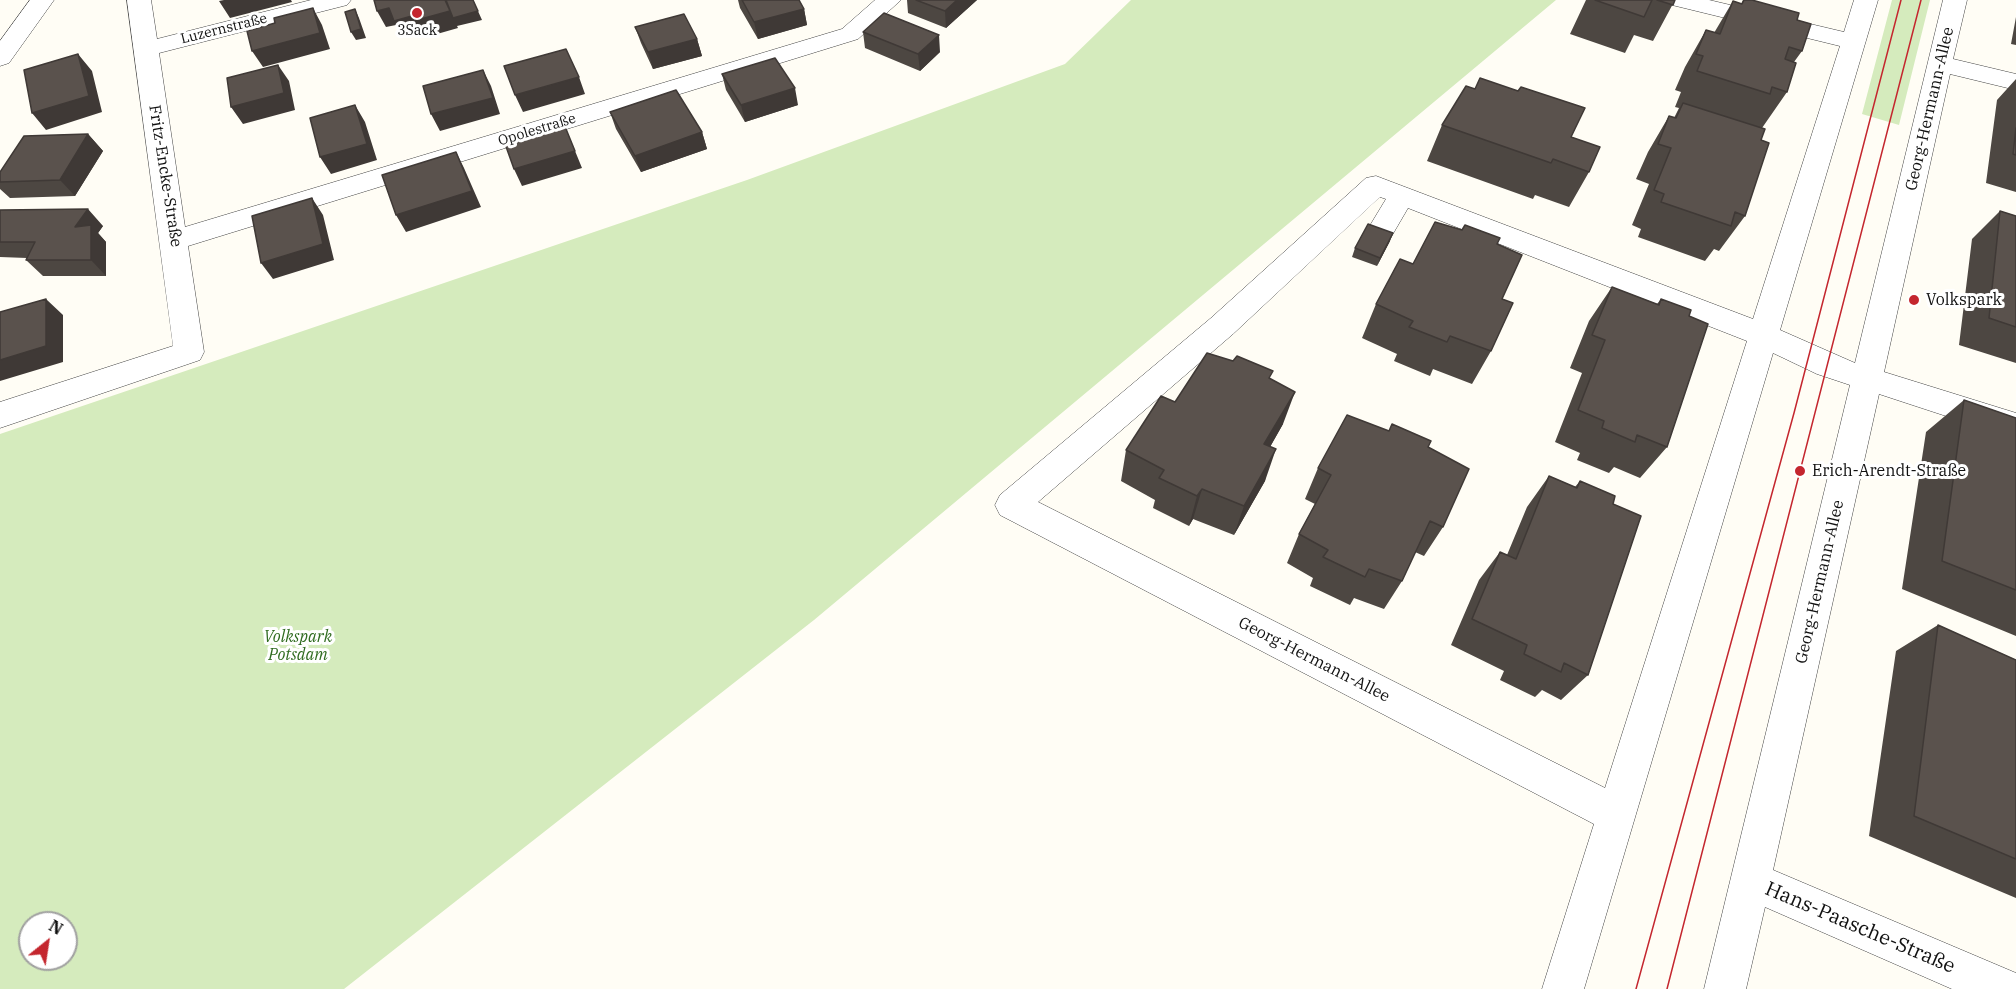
<!DOCTYPE html>
<meta charset="utf-8">
<style>
body{margin:0}
#map{position:relative;width:2016px;height:989px;overflow:hidden;background:#fffdf5;font-family:"IBM Plex Serif",serif}
canvas{display:block}
.north{position:absolute;left:18px;top:911px;width:60px;height:60px;box-sizing:border-box;background:#fff;border:2px solid #a0a0a0;border-radius:50%;rotate:30deg;font-size:16px;font-weight:700;line-height:24px;text-align:center;color:#111}
.north::after{content:'';display:block;margin:auto;width:21px;height:27px;background:#c4262e;clip-path:polygon(50% 0,100% 100%,50% 72%,0 100%)}
</style>
<div id="map">
<canvas width="2016" height="989"></canvas>
<div class="north">N</div>
</div>
<script>
const context = document.querySelector('canvas').getContext('2d');
context.lineJoin = 'round';
function fill(path, color) { context.fillStyle = color; context.fill(path, 'evenodd'); }
function stroke(path, color, width, dash) { context.strokeStyle = color; context.lineWidth = width; context.lineCap = dash ? 'butt' : 'round'; context.setLineDash(dash || []); context.stroke(path); }
function write(font, color, halo, rows, align = 'center') {
  context.font = font + ' "IBM Plex Serif",serif'; context.lineWidth = 6; context.setLineDash([]); context.textBaseline = 'middle'; context.strokeStyle = halo; context.fillStyle = color; for (const [text, x, y, turn = 0] of rows) {
    context.save(); context.translate(x, y); context.rotate((+turn || 0) * Math.PI / 180); context.textAlign = isNaN(turn) ? turn : align; if (halo) context.strokeText(text, 0, 0); context.fillText(text, 0, 0); context.restore();
  }
}
fill(new Path2D(`
 M1131 0H1556L814 620 344 989H0V434L747 180 1065 64ZM30 923H66V959H30Z
 M1892 0H1930L1899 125 1862 114Z`), '#d5ebbd');
const minor = new Path2D(`
 M30 0H54L9 63 0 66V41Z
 M127 0H151L157 39 311 0H351L347 5 159 53 185 227 842 29 875 0H901L858 39 188 246 204 352 200 360 0 428V402L173 346Z
 M1668 0H1709L1844 32 1854 0H1878L1780 330 1855 363 1943 0H1967L1953 59 2016 74V90L1950 74 1884 372 2016 413V439L1879 394 1773 870 2016 973V989H1952L1765 907 1746 989H1704L1850 385 1817 374 1773 353 1584 989H1542L1594 824 1000 515 995 505 1000 495 1211 318 1366 178 1376 176 1753 319 1840 46 1672 5ZM1380 197 1386 199 1363 237 1367 244 1377 247 1387 244 1408 208 1747 341 1605 788 1038 502 1233 334Z`);
stroke(minor, '#444', 1);
fill(minor, '#fff');
stroke(new Path2D(`
 M1636 989 1794 413 1901 0
 M1667 989 1921 0`), '#c4262e', 1.5);
fill(new Path2D(`
 M738 0H799L804 9 807 25 758 39 740 8Z
 M907 0H977L946 28 908 13Z
 M1586 0H1675L1653 41 1634 35 1625 53 1570 34Z
 M1743 0 1797 20 1802 51 1794 62 1787 92 1762 128 1749 124 1761 140 1745 216 1719 251 1714 249 1705 261 1638 237 1641 229 1632 225 1649 184 1636 179 1648 152 1669 116 1674 118 1679 108 1675 107 1681 92 1675 90 1685 67 1706 30 1714 33 1733 1 1741 4Z
 M2016 17V45L2011 44Z
 M635 27 697 39 702 56 653 69 641 43Z
 M863 32 940 52 920 71 865 48Z
 M722 74 798 105 745 122 726 90Z
 M2016 79V192L1986 183 1997 100Z
 M610 112 702 132 707 149 641 172 616 129Z
 M1442 125 1571 137 1589 172 1569 207 1535 195 1533 199 1427 161Z
 M88 134 103 151 75 196 10 198 0 189V182Z
 M0 210 103 226 98 233 106 242V276H43L26 260 27 258 0 257Z
 M2000 211 2016 216V363L1959 345 1972 239Z
 M1390 241 1377 266 1352 257 1355 248Z
 M1497 244 1502 299 1491 351 1472 384 1433 369 1430 376 1394 361 1397 354 1362 338 1376 304 1413 264Z
 M1612 287 1657 304 1661 299 1689 316 1667 447 1640 478 1614 467 1609 473 1577 460 1580 453 1555 442 1582 373 1570 368 1589 321Z
 M1270 379 1283 424 1270 447 1265 481 1234 535 1193 519 1189 526 1153 508 1155 500 1121 481 1126 450 1175 402Z
 M1964 400 2016 418V636L1902 589 1926 432Z
 M1428 447 1443 527 1424 556 1415 552 1402 581 1384 609 1354 598 1350 605 1310 586 1313 578 1287 563 1299 534 1315 504 1305 499 1318 468Z
 M1549 476 1575 487 1580 481 1613 504 1588 675 1561 700 1542 690 1535 697 1500 680 1504 671 1451 645 1479 580 1500 552 1507 555 1527 507Z
 M1938 625 2016 660V898L1869 836 1896 651Z`), '#4d4742');
fill(new Path2D(`
 M224 0H291L292 2 230 18 219 1Z
 M473 0 482 20 457 26 458 28 430 36 427 31 403 37 396 25 386 27 377 11 389 8 419 14 450 11Z
 M957 0H977L946 28 945 11Z
 M313 8 322 25 330 49 263 67 252 51Z
 M355 9 359 18 366 38 356 40 351 32Z
 M804 9 807 25 758 39 754 22Z
 M939 35 940 52 920 71 918 54Z
 M697 39 702 56 653 69 648 52Z
 M78 54 92 71 102 112 46 130 32 113Z
 M278 65 289 81 295 110 243 124 231 107Z
 M483 70 491 86 500 114 440 131 431 114Z
 M579 77 585 94 523 112 515 95Z
 M795 88 798 105 745 122 741 105Z
 M355 105 365 122 377 160 331 174 320 157Z
 M564 124 582 168 522 186 514 169Z
 M702 132 707 149 641 172 635 156Z
 M88 134 103 151 75 196 60 180Z
 M456 152 464 168 481 207 406 232 396 215Z
 M312 198 323 215 334 260 273 279 261 263Z
 M88 209 103 226 98 233 106 242V276L91 260 75 227Z
 M1393 233 1390 241 1377 266 1380 258Z
 M46 299 63 315V362L0 381V360Z
 M1295 392 1283 424 1254 475 1264 444Z
 M1276 449 1265 481 1234 535 1244 506Z
 M1202 489 1193 519 1189 526 1197 496Z`), '#3f3936');
const building = new Path2D(`
 M374 0H445L450 11 421 19 419 14 394 21 389 8 377 11Z
 M446 0H473L478 11 453 18Z
 M742 0H799L804 9 754 22Z
 M916 0H957L945 11Z
 M1595 0H1652L1644 17Z
 M1657 0H1675L1673 5Z
 M1744 0H1752L1799 13 1797 20 1811 24 1802 51 1789 47 1785 59 1796 63 1787 92 1772 87 1770 94 1697 71 1703 56 1696 54 1706 30 1720 34 1733 1 1742 4Z
 M313 8 320 33 252 51 247 31 275 23 274 18Z
 M355 9 361 29 351 32 345 12Z
 M884 13 939 35 918 54 863 32Z
 M684 14 697 39 648 52 635 27Z
 M566 49 579 77 515 95 504 66Z
 M78 54 89 96 32 113 24 70Z
 M775 58 795 88 741 105 722 74Z
 M278 65 284 93 231 107 227 78Z
 M483 70 493 98 431 114 423 86Z
 M1480 78 1518 91 1521 87 1585 108 1571 137 1600 147 1589 172 1553 159 1551 163 1442 125 1466 86 1475 89Z
 M676 90 702 132 635 156 610 112Z
 M1683 103 1765 129 1761 140 1769 143 1745 216 1735 212 1731 226 1661 202 1664 194 1654 190 1671 148 1658 144 1669 116 1676 118Z
 M355 105 367 144 320 157 310 118Z
 M564 124 575 151 514 169 504 141Z
 M2016 128V155L2013 154Z
 M88 134 60 180 0 182V172L24 136Z
 M456 152 472 191 396 215 382 175Z
 M312 198 323 244 261 263 252 216Z
 M88 209 75 227 91 225V260H26L35 242H0V210Z
 M2000 211 2016 216V327L1989 318Z
 M1435 222 1462 230 1465 225 1481 231 1500 238 1497 244 1522 255 1502 299 1513 303 1491 351 1450 336 1447 342 1409 327 1413 321 1376 304 1400 259 1413 264Z
 M1368 224 1393 233 1380 258 1355 248Z
 M1612 287 1659 305 1661 299 1691 310 1689 316 1708 324 1667 447 1637 435 1635 442 1602 428 1604 421 1578 410 1605 340 1592 335Z
 M46 299V346L0 360V312Z
 M1207 353 1233 361 1237 356 1273 371 1269 378 1295 392 1264 444 1276 449 1244 506 1202 489 1197 496 1159 478 1164 470 1126 450 1161 396 1175 402Z
 M1964 400 2016 418V590L1942 561Z
 M1347 415 1389 431 1392 424 1431 441 1428 447 1469 469 1443 527 1430 521 1402 581 1369 569 1365 577 1346 568 1323 557 1328 550 1299 534 1331 475 1318 468Z
 M1549 476 1577 488 1580 481 1615 496 1613 504 1641 516 1588 675 1564 663 1561 672 1524 654 1527 645 1472 619 1500 552 1516 559Z
 M1938 625 2016 660V859L1914 816Z`);
fill(building, '#5a524d');
stroke(building, '#3f3936', 1.5);
for (const [x, y, r, color] of [
 [417,13,6,"#c4262e"],
 [1914,300,6,"#c4262e"],
 [1800,471,6,"#c4262e"]
]) { const dot = new Path2D(); dot.arc(x, y, r, 0, 2 * Math.PI); context.fillStyle = color; context.fill(dot); stroke(dot, '#fff', 2); }
write('14px', '#111', '#fff', [
 ["Luzernstraße",224,29,-14],
 ["Opolestraße",537,130,-17]
]);
write('14px', '#111', '#fff', [
 ["3Sack",417,31]
]);
write('16px', '#111', '#fff', [
 ["Georg-Hermann-Allee",1930,109,-77],
 ["Fritz-Encke-Straße",165,176,81],
 ["Georg-Hermann-Allee",1820,582,-77],
 ["Georg-Hermann-Allee",1314,660,27]
]);
write('16px', '#111', '#fff', [
 ["Volkspark",1926,300],
 ["Erich-Arendt-Straße",1812,471]
], 'left');
write('italic 16px', '#2f6b1f', '#fff', [
 ["Volkspark",298,637],
 ["Potsdam",298,655]
]);
write('20px', '#111', '#fff', [
 ["Hans-Paasche-Straße",1860,928,23]
]);
</script>
